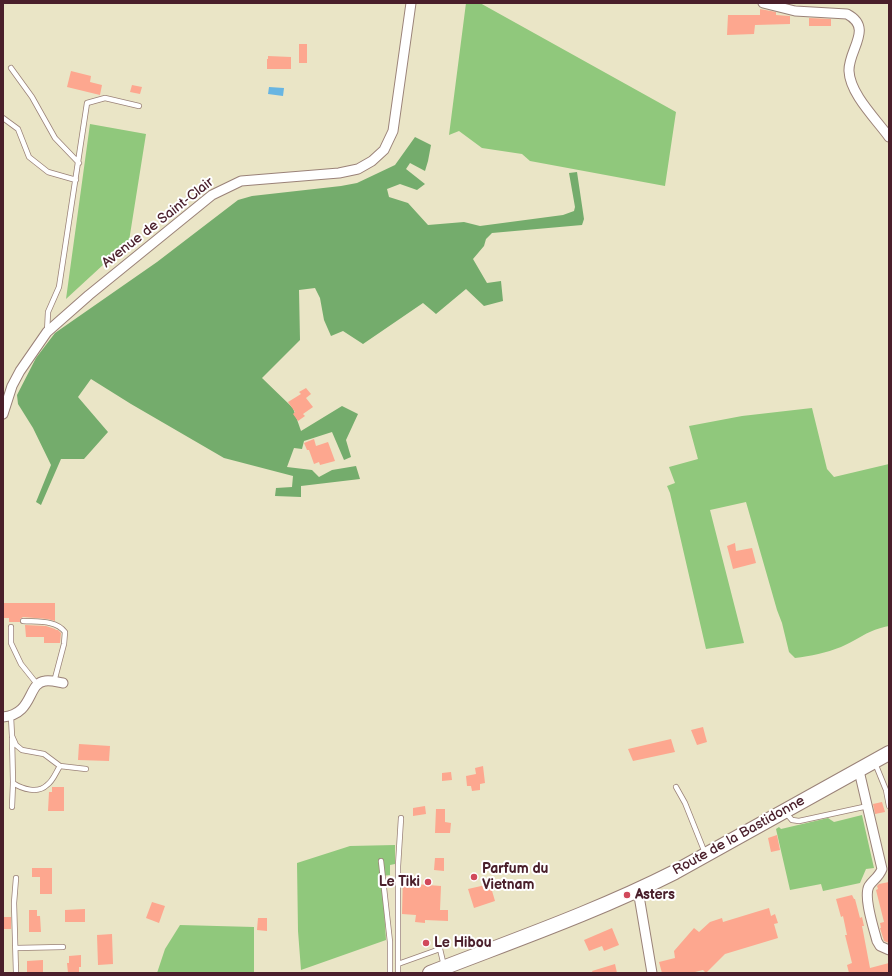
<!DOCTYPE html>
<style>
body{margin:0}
#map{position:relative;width:892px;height:976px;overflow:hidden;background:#eae5c6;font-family:"Balsamiq Sans",sans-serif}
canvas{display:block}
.frame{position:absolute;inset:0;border:4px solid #4a1f2b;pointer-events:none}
</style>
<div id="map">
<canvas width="892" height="976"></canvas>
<div class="frame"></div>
</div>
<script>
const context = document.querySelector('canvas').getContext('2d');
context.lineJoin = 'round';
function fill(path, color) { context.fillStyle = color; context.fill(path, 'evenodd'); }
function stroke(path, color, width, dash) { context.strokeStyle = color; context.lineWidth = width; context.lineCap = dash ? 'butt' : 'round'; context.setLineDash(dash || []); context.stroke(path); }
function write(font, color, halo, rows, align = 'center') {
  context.font = font + ' "Balsamiq Sans",sans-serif'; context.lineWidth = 4; context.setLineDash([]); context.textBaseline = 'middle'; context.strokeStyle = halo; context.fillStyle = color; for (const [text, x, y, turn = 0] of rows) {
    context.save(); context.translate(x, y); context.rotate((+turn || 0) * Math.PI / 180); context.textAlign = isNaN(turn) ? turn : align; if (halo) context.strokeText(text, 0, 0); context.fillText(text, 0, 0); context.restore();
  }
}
fill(new Path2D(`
 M466 3H480L676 112 665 186 530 161 522 154 482 148 459 131 449 135Z
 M90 124 146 134 129 241 66 299Z
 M812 408 827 469 834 477 889 464V626C868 630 859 639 841 647 826 653 811 656 795 658L789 652 782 623 777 610 746 502 710 510 744 643 706 649 670 493 667 486 675 483 669 467 698 459 689 426 742 416Z
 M862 815 874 868 866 869 860 883 823 891 821 884 790 890 776 829 779 827 781 829 828 818 834 822Z
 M395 845V864L390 865V875L382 876 386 940 301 970 298 931 297 863 350 846Z
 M180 925 254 927V973H157L165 949Z`), '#90c87c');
fill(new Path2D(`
 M415 137 431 145 428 161 425 171 410 163 406 169 425 184 417 190 400 184 387 189 389 197 408 203 428 225 464 222 480 226 563 215 574 211 575 207 569 173 577 172 584 219 582 225 492 233 486 239 484 246 473 259 487 283 501 281 503 301 484 306 466 289 436 314 423 303 363 344 343 331 331 336 324 320 320 298 315 288 299 290 300 340 262 378 293 408 301 431 342 406 358 414 346 440 351 457 344 460 332 432 304 441 302 449 294 448 287 467 312 470 319 477 332 470 356 466 360 479 301 486V497L275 496 276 488 292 487 293 476 224 458 131 404 91 379 78 397 108 432 84 459H61L41 505 36 502 51 465 33 428 18 404 17 395 36 358 55 333 157 262 238 200 252 196 341 186 357 183 395 165Z`), '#74ac6c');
fill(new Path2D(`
 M269 87 284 88 283 96 268 94Z`), '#68b5e2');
fill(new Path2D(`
 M760 9 776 12V15L790 16V24L755 25 754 34 727 35 728 15H760Z
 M809 18 831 19V26H809Z
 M299 44H307V63H299Z
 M268 56 291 57V69H267V59H268Z
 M71 71 91 76 90 82 102 85 100 95 67 87Z
 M132 85 142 87 140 94 130 92Z
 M306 388 311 394 306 398 313 407 303 414 305 416 298 421 293 414 295 412 288 402 301 394 299 392Z
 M314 439 316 446 328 442 335 461 320 465 319 462 314 464 309 450H307L304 443Z
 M735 543 736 551 752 548 756 563 733 569 727 546Z
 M3 603H55V621L47 619 23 617 20 619V622H9V618H3Z
 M25 625 46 626 55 629 56 630H58L61 633 60 643H44V637H26Z
 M703 727 707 742 697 745 691 730Z
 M671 739 675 752 633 761 628 749Z
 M79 744 110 746 109 761 78 760Z
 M483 766 485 783 480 784V790L472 791 471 786H467L466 776 476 774 475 768Z
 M451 772 452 780 442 781V773Z
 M52 787H64V811H48L49 792H52Z
 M882 802 885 812 875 814 873 804Z
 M425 806 426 814 413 816V808Z
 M436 809H445V822L451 823 450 833H435Z
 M777 835 780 850 771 852 768 838Z
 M435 858H444V871L434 870Z
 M32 868H52V894H40V877H32Z
 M403 875 416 876 415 884 441 886 440 910H448V921L425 920V923L415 922 416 915 402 914Z
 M889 882V943L884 941 880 928H881L880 923 884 922 876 890 878 889 877 886 879 884Z
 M490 884 495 901 474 908 468 889Z
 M852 895 854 899H855L860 918 862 917 864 926H862L863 931 870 968 889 963V973H849L847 965 852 963 845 935H847L843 916 841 917 836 899Z
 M152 902 165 906 159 923 146 918Z
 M769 908 771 916 775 914 778 923 774 924 778 938 725 954 706 973 703 970 691 973H662L659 962 675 958 674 951 694 928 699 932 710 922 722 918 723 922Z
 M85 909V922H65V910Z
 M29 910H37V916H40L41 932H29Z
 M3 917H11V929H3Z
 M258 918H267V931L257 930Z
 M612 928 619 945 604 951 602 946 589 951 584 940Z
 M112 934 113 964 98 965 97 935Z
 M81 955V967H79V973H68L67 963H69V956Z
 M43 960V973H27V961Z
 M615 964 617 973H593L592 971Z`), '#fda78f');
const lane = new Path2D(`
 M11 68 32 97 55 138 79 163
 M3 118 18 129 29 157 48 172 76 180
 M47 332 48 312 59 287 87 103 105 98 139 106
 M23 621C38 622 56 620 65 632L64 644 54 682
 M11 627V643L21 664 37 684
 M11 717 12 736 16 745 22 750 44 754 60 766 86 769
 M12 738 13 783 12 807
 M875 763 886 790 889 806
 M13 783C22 789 38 794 47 785 53 781 56 772 60 766
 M676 787 685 803 705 853
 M786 813 792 820 799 821 868 806
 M381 861 390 942V973
 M16 878 14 903 16 973
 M16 948 63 947
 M398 964 440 949 444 966
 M398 973V866L401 818`);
const street = new Path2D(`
 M763 3 795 11 847 14C874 28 848 50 849 71 850 94 876 119 889 137
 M3 414 12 386 20 371 47 332 89 295 212 195 241 181 339 173 358 169 372 161 384 150 393 131 411 3
 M3 717C34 714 27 683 45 681 51 680 57 682 63 683
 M857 771 860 775 882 869C879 877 873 880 869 886 863 897 874 929 877 941L880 946 889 950
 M638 890 652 973`);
const primary = new Path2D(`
 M430 973C512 941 596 912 675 872L889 753`);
stroke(lane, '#9a8278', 6);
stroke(street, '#9a8278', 11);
stroke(primary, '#9a8278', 16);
stroke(lane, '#fff', 4.5);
stroke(street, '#fff', 9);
stroke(primary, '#fff', 14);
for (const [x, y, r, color] of [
 [474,877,4,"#d1495b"],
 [428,882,4,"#d1495b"],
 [627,895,4,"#d1495b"],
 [426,943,4,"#d1495b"]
]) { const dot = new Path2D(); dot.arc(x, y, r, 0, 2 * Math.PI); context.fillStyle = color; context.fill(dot); stroke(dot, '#fff', 1.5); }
write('14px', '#4a1f2b', '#fff', [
 ["Avenue de Saint-Clair",158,223,-38],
 ["Route de la Bastidonne",739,836,-29]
]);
write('bold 14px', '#4a1f2b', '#fff', [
 ["Parfum du",482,869],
 ["Vietnam",482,885],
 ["Le Tiki",420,882,"right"],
 ["Asters",635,895],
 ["Le Hibou",434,943]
], 'left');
</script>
